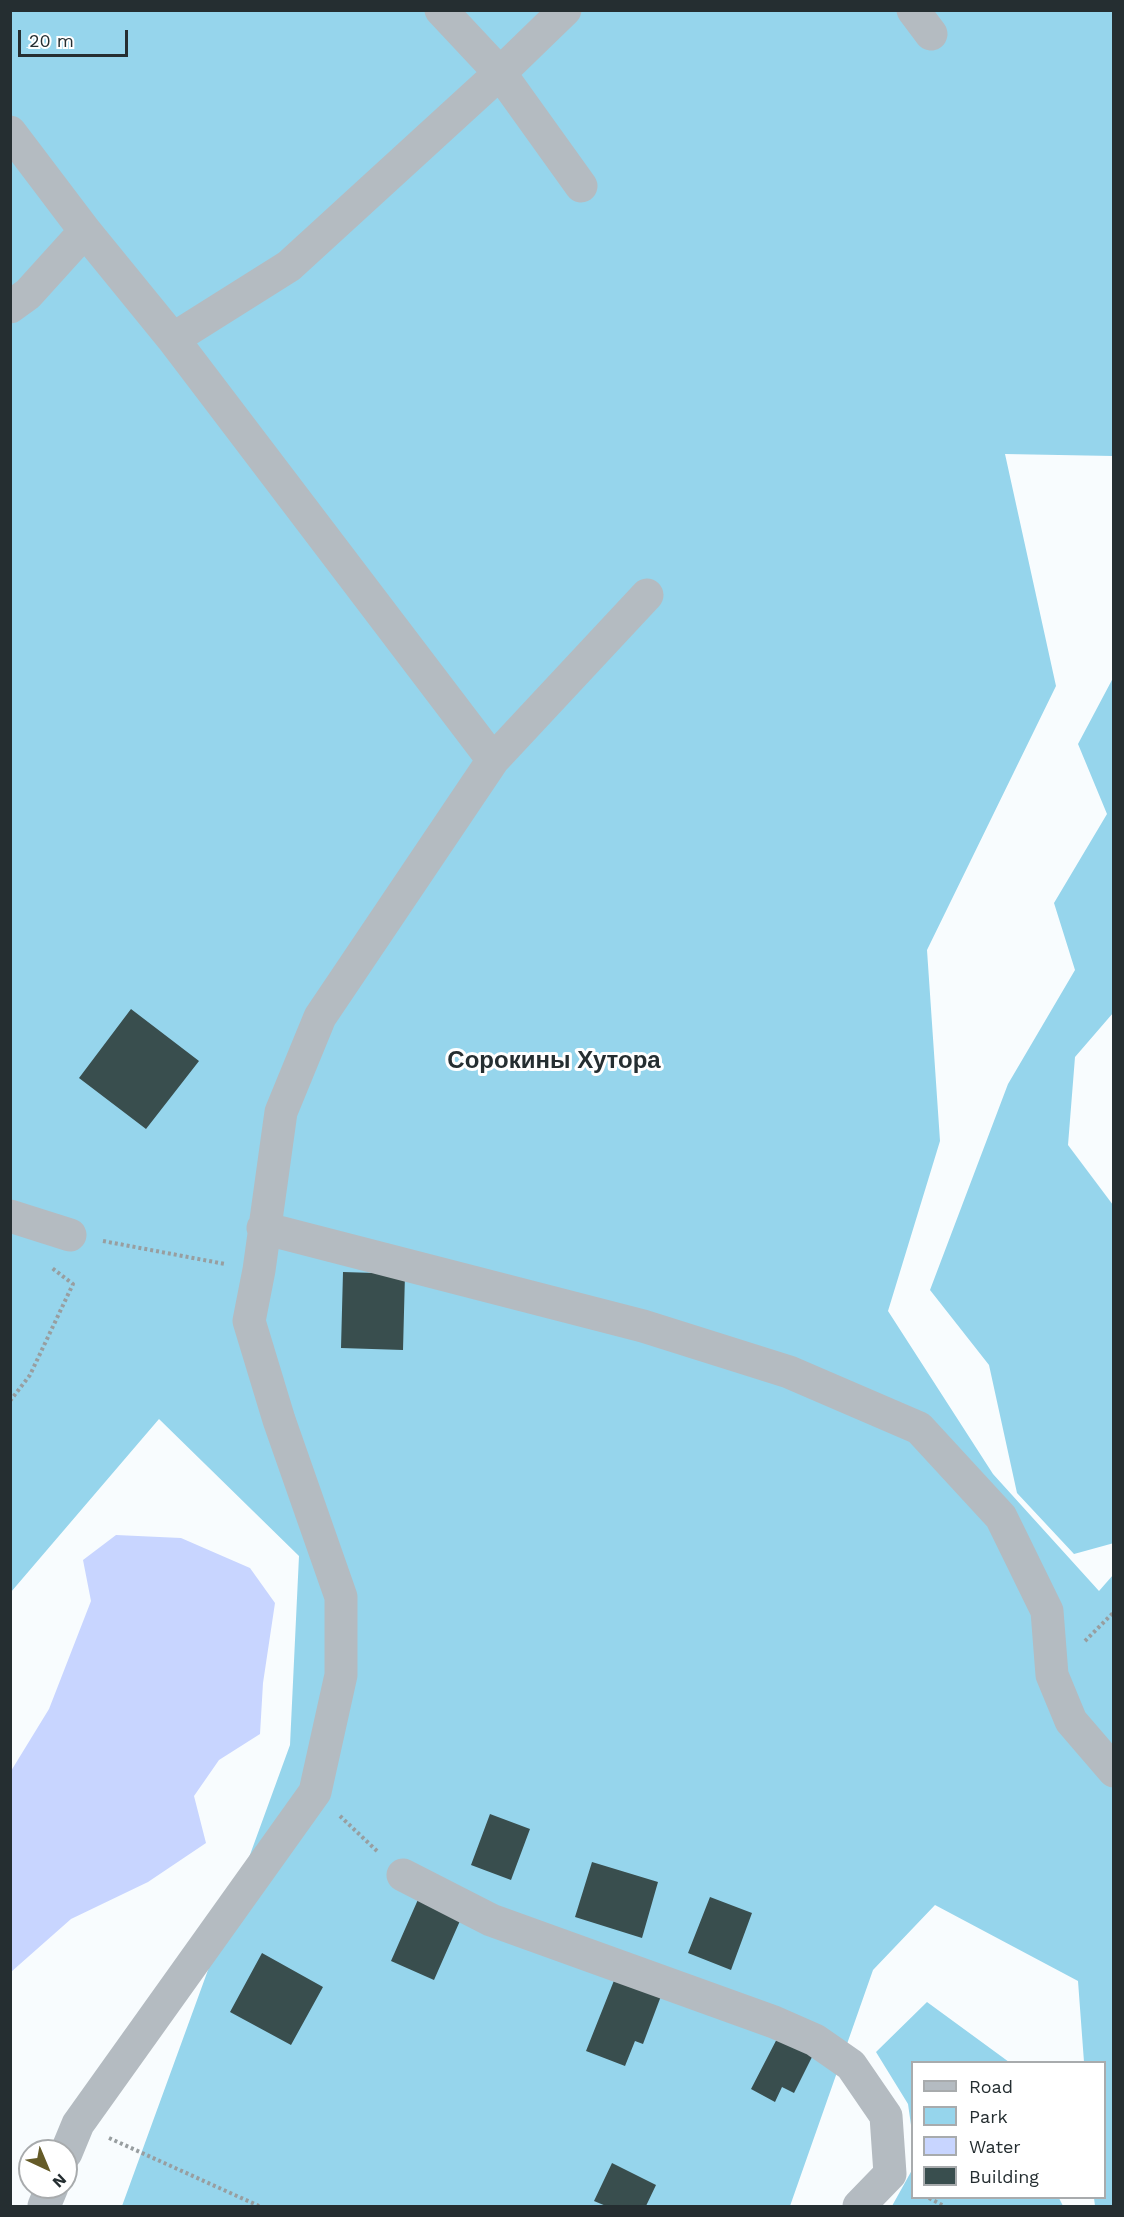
<!DOCTYPE html>
<meta charset="utf-8">
<style>
body{margin:0}
#map{position:relative;width:1124px;height:2217px;overflow:hidden;background:#f8fcfe;font-family:"Work Sans",sans-serif}
canvas{display:block}
.frame{position:absolute;inset:0;border:12px solid #252e31;pointer-events:none}
.legend{position:absolute;left:911px;top:2061px;width:195px;height:138px;box-sizing:border-box;background:#fff;border:2px solid #a8abad;margin:0;padding:8px 10px;list-style:none;font-size:18px;color:#252e31}
.legend li{display:flex;align-items:center;gap:12px;height:30px}
.legend b{width:30px;border:2px solid #a8abad}
.north{position:absolute;left:18px;top:2139px;width:60px;height:60px;box-sizing:border-box;background:#fff;border:2px solid #a8abad;border-radius:50%;rotate:136deg;font-size:16px;font-weight:700;line-height:24px;text-align:center;color:#252e31}
.north::after{content:'';display:block;margin:auto;width:21px;height:27px;background:#655b28;clip-path:polygon(50% 0,100% 100%,50% 72%,0 100%)}
.scale{position:absolute;left:18px;top:30px;width:110px;height:27px;box-sizing:border-box;border:3px solid #252e31;border-top:0;padding-left:8px;font-size:18px;line-height:21px;white-space:nowrap;color:#252e31;-webkit-text-stroke:4px #fff;paint-order:stroke}
</style>
<div id="map">
<canvas width="1124" height="2217"></canvas>
<div class="frame"></div>
<ul class="legend">
<li><b style="height:8px;background:#b4bbc1"></b>Road</li>
<li><b style="height:16px;background:#96d5ec"></b>Park</li>
<li><b style="height:16px;background:#c8d5ff"></b>Water</li>
<li><b style="height:16px;background:#394e4e"></b>Building</li>
</ul>
<div class="north">N</div>
<div class="scale">20 m</div>
</div>
<script>
const context = document.querySelector('canvas').getContext('2d');
context.lineJoin = 'round';
function fill(path, color) { context.fillStyle = color; context.fill(path, 'evenodd'); }
function stroke(path, color, width, dash) { context.strokeStyle = color; context.lineWidth = width; context.lineCap = dash ? 'butt' : 'round'; context.setLineDash(dash || []); context.stroke(path); }
function write(font, color, halo, rows, align = 'center') {
  context.font = font + ' "Work Sans",sans-serif'; context.lineWidth = 6; context.setLineDash([]); context.textBaseline = 'middle'; context.strokeStyle = halo; context.fillStyle = color; for (const [text, x, y, turn = 0] of rows) {
    context.save(); context.translate(x, y); context.rotate((+turn || 0) * Math.PI / 180); context.textAlign = isNaN(turn) ? turn : align; if (halo) context.strokeText(text, 0, 0); context.fillText(text, 0, 0); context.restore();
  }
}
fill(new Path2D(`
 M11 11H1113V456L1005 454 1056 686 927 950 940 1141 888 1311 993 1474 1099 1591 1113 1575V2206H1095L1094 2198H1104V2062H1084L1078 1981 935 1905 873 1970 790 2206H122L290 1745 299 1556 159 1419 11 1592Z
 M1113 678V1013L1075 1057 1068 1145 1113 1205 1114 1543 1074 1554 1017 1493 989 1365 930 1290 1008 1084 1075 970 1054 903 1107 814 1078 744Z
 M927 2002 1009 2062H912V2132L908 2104 876 2052Z
 M912 2170V2198H1059L1063 2206H892Z`), '#96d5ec');
fill(new Path2D(`
 M116 1535 181 1538 250 1568 275 1603 263 1683 260 1734 219 1760 194 1796 206 1843 148 1882 71 1919 11 1972V1771L49 1709 91 1601 83 1560Z`), '#c8d5ff');
fill(new Path2D(`
 M131 1009 199 1061 146 1129 79 1078Z
 M343 1272 405 1274 403 1350 341 1348Z
 M490 1814 530 1829 511 1880 471 1865Z
 M592 1862 658 1882 642 1938 575 1917Z
 M420 1895 463 1914 434 1980 391 1961Z
 M710 1897 752 1913 731 1970 688 1953Z
 M262 1953 323 1987 291 2045 230 2012Z
 M615 1978 661 1996 643 2044 635 2041 625 2066 586 2051Z
 M781 2031 816 2049 794 2093 782 2087 775 2102 751 2089Z
 M612 2163 656 2185 646 2206H606L594 2201Z`), '#394e4e');
stroke(new Path2D(`
 M103 1241 225 1264
 M10 1401 30 1375 73 1284 52 1268
 M1085 1641 1114 1612
 M340 1816 378 1852
 M109 2138 259 2206
 M929 2198 944 2206`), '#989ea0', 4, [3, 3]);
stroke(new Path2D(`
 M441 10 500 73 581 186
 M913 10 931 34
 M10 132 85 231 173 339 493 760
 M10 307 28 294 85 231
 M173 339 289 266 500 73 565 10
 M10 1216 70 1235
 M263 1228 643 1326 789 1372 919 1428 1001 1517 1047 1611 1052 1675 1071 1721 1114 1771
 M403 1875 491 1920 774 2022 815 2040 851 2065 886 2116 890 2174 859 2206
 M66 2153 78 2124 315 1792 341 1675V1597L279 1420 249 1321 259 1270 281 1112 320 1017 493 760 647 595
 M44 2206 52 2187`), '#b4bbc1', 33);
write('bold 24px', '#252e31', '#fff', [
 ["Сорокины Хутора",554,1061]
]);
</script>
